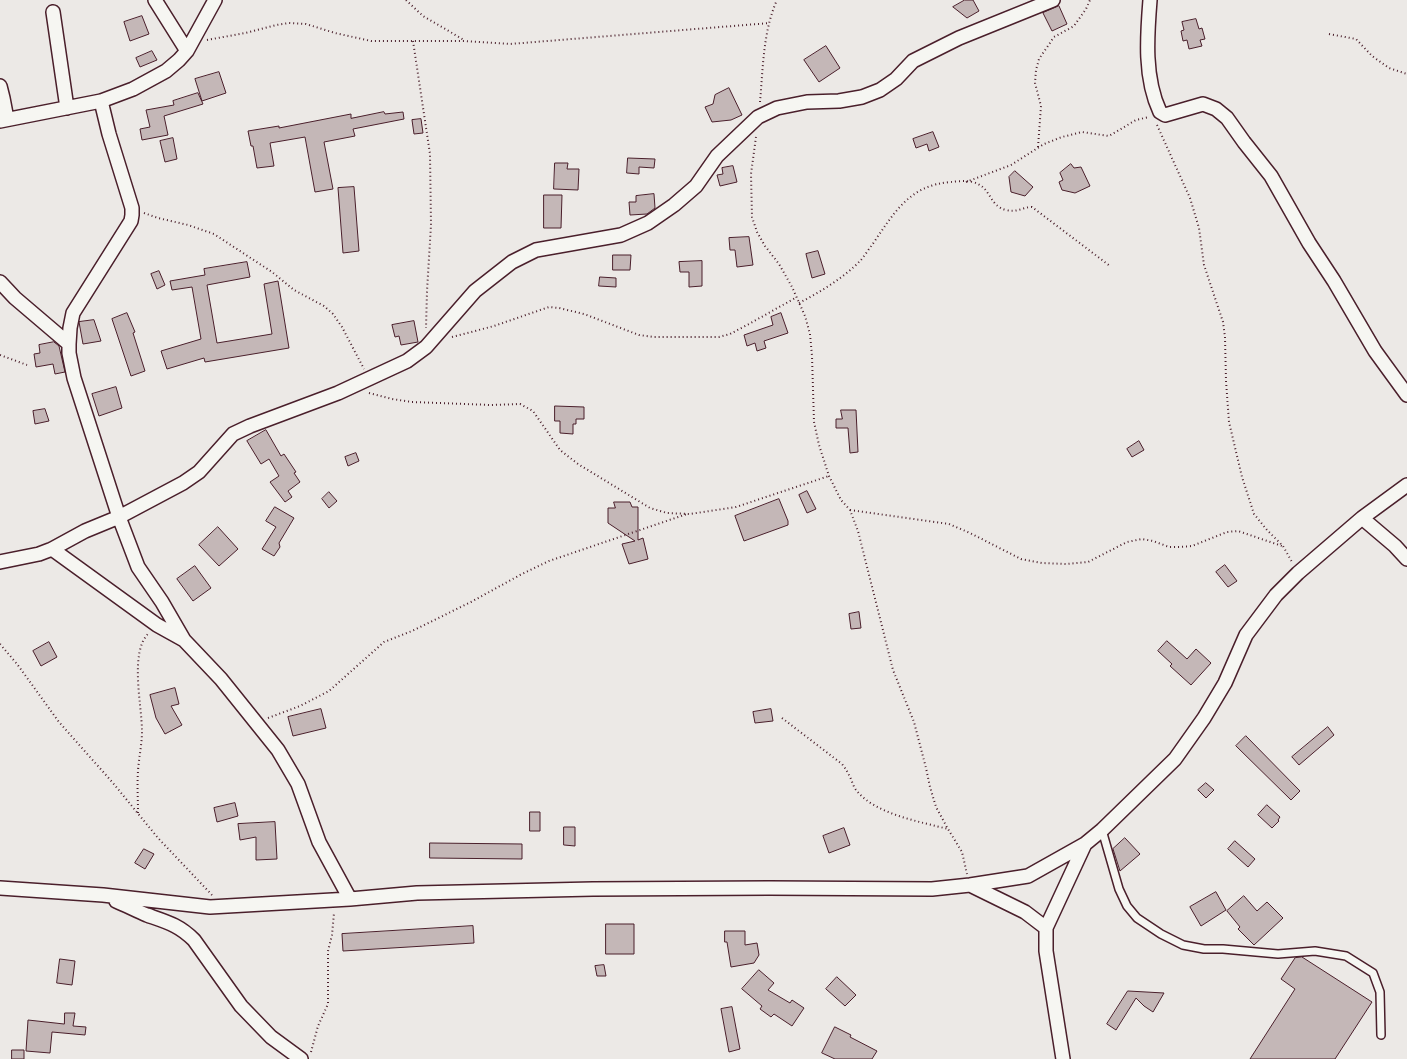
<!DOCTYPE html>
<style>
body{margin:0}
canvas{display:block;background:#ece9e6}
</style>
<canvas width="1407" height="1059"></canvas>
<script>
const context = document.querySelector('canvas').getContext('2d');
context.lineJoin = 'round';
function fill(path, color) { context.fillStyle = color; context.fill(path, 'evenodd'); }
function stroke(path, color, width, dash) { context.strokeStyle = color; context.lineWidth = width; context.lineCap = dash ? 'butt' : 'round'; context.setLineDash(dash || []); context.stroke(path); }
const building = new Path2D(`
 M965 0H973L979 11 967 18 953 7Z
 M1059 6 1067 24 1052 31 1043 13Z
 M142 16 149 34 130 41 124 22Z
 M1196 19 1199 29 1202 28 1205 39 1200 40 1202 46 1189 49 1187 40 1183 41 1181 31 1184 30 1182 22Z
 M826 46 840 68 819 82 804 60Z
 M152 51 157 60 140 67 136 58Z
 M219 72 226 93 202 101 195 79Z
 M729 88 742 115 731 120 712 122 705 107 713 104 715 95Z
 M198 93 203 104 164 116 168 135 142 140 140 129 150 127 146 110 174 105 173 101Z
 M384 112 385 114 403 112 404 119 353 129 355 136 324 142 333 189 315 192 305 137 270 143 274 166 257 168 253 146H251L248 131 279 126V128L351 114V118Z
 M421 119 423 133 414 134 412 120Z
 M933 132 939 147 929 151 927 144 916 148 913 139Z
 M173 138 177 159 165 162 160 141Z
 M628 158 655 159 654 168 639 167V174L627 173Z
 M555 163H568L567 169H579L578 190 554 189Z
 M1071 164 1074 168 1081 167 1090 186 1075 193 1062 190 1059 182 1063 180 1060 173Z
 M733 166 737 182 720 186 717 175 723 174 722 168Z
 M1015 171 1033 187 1025 196 1011 192 1009 177Z
 M354 187 359 251 343 253 338 188Z
 M654 194 655 208 647 214 630 215 629 202H636V196Z
 M544 195H562L561 228H544Z
 M749 237 753 265 737 267 735 250H730L729 238Z
 M818 251 825 274 812 278 806 254Z
 M613 255H631L630 270H613Z
 M702 261V286L689 287V272H680L679 262Z
 M247 262 250 277 207 285 217 343 272 334 264 284 278 281 289 348 205 362 204 358 167 369 161 351 201 339 192 287 172 290 170 281 205 275 204 269Z
 M159 271 165 285 157 289 151 274Z
 M600 277 616 278V287L599 286Z
 M127 313 135 332 133 333 145 371 131 376 112 319Z
 M781 313 788 333 764 341 766 348 757 351 755 343 747 346 744 335 773 325 771 317Z
 M94 320 101 341 83 344 79 322Z
 M414 321 418 342 401 345 399 336 395 337 392 325Z
 M54 342 59 346 65 372 55 374 53 364 36 367 34 354 40 353 39 345Z
 M116 387 122 408 99 416 92 394Z
 M555 406 584 407V419H576V424H573V434L560 433V421H555Z
 M45 409 49 421 35 424 33 411Z
 M841 410H856L858 452 850 453 848 428H836V419H842Z
 M266 430 281 456 284 454 296 472 294 473 300 482 288 491 292 497 285 502 270 482 279 476 269 459 261 464 247 441Z
 M1139 441 1144 450 1132 457 1127 449Z
 M356 453 359 461 348 466 345 457Z
 M807 491 816 509 807 513 799 495Z
 M329 492 337 501 329 508 322 499Z
 M779 499 788 521V525L744 541 735 516Z
 M614 502H630L632 507H638V540L643 538 648 559 629 564 622 544 635 541 608 523V508H615Z
 M275 507 294 518 279 543 280 547 274 556 262 549 276 527 266 521Z
 M218 527 238 549 219 566 199 545Z
 M1225 565 1237 581 1228 587 1216 572Z
 M195 566 211 588 193 601 177 579Z
 M859 612 861 628 851 629 849 614Z
 M1167 641 1187 659 1196 649 1211 663 1191 685 1170 666 1172 664 1158 651Z
 M49 642 57 657 41 666 33 651Z
 M175 688 179 704 171 706 182 725 165 734 156 718 150 695Z
 M321 709 326 728 293 736 288 717Z
 M771 709 773 721 755 723 753 712Z
 M1328 727 1334 735 1299 765 1292 757Z
 M1246 736 1300 791 1291 800 1236 746Z
 M1206 783 1214 790 1206 798 1198 790Z
 M235 803 238 816 217 822 214 808Z
 M1267 805 1280 817 1278 820 1279 821 1272 828 1258 815Z
 M530 812H540V831H530Z
 M275 822 277 859 256 860V837L240 840 238 824Z
 M564 827H575V846L564 845Z
 M844 828 850 845 829 853 823 836Z
 M1125 838 1140 854 1120 871 1113 849Z
 M1235 841 1255 859 1248 867 1228 849Z
 M430 843 522 844V859L430 858Z
 M144 849 154 854 145 869 135 863Z
 M1216 892 1226 910 1201 926 1190 907Z
 M1244 896 1257 911 1267 902 1283 918 1254 945 1238 929 1240 927 1227 911Z
 M606 924H634V954H606Z
 M473 926 474 943 343 951 342 934Z
 M725 931H745V945L757 943 759 955 754 963 731 967 727 942H725Z
 M1302 957 1372 1002 1335 1059H1250L1295 989 1281 979 1295 958Z
 M60 959 75 961 72 985 57 983Z
 M604 965 606 976H597L595 966Z
 M759 970 774 983 768 990 790 1003 792 1000 804 1008 792 1026 774 1014 771 1017 760 1009 762 1006 742 989Z
 M837 977 856 995 845 1006 826 989Z
 M1128 991 1164 993 1153 1012 1144 1006 1136 998 1116 1030 1107 1024Z
 M732 1007 740 1049 729 1052 721 1009Z
 M65 1013H75L73 1026 86 1027 85 1035 52 1032 50 1053 26 1051 28 1020 64 1024Z
 M835 1027 851 1035 850 1037 877 1051 872 1059H835L822 1053Z
 M12 1050H24V1059H12Z`);
fill(building, '#c4b7b7');
stroke(building, '#4a1f2b', 1);
const service = new Path2D(`
 M1102 830 1119 889 1127 906 1137 918 1161 934 1183 945 1204 949H1223L1278 954 1315 951 1346 956 1373 973 1380 992 1381 1035`);
const minor = new Path2D(`
 M155 0 187 51
 M1150 0C1147 37 1144 78 1160 112L1165 115 1172 113 1203 104 1216 109 1227 118 1244 142 1271 176 1309 243 1334 281 1375 351 1407 395
 M53 12 67 108
 M0 86 3 98 7 119
 M101 101 109 134 132 208V215L131 221 73 313 70 328 69 344V353L74 378 119 517 138 567 162 602 184 640 221 679 278 750 298 784 319 842 350 899
 M0 121 101 101 133 89 166 71 179 60 187 51 215 0
 M0 282 15 298 69 344
 M1362 518 1395 546 1407 559
 M52 549 157 625 184 640
 M0 562 39 554 52 549 85 531 119 517 183 483 199 472 233 434 250 426 338 393 407 361 426 347 475 291 512 262 536 250 621 235 648 223 674 205 696 186 717 156 758 117 777 108 807 102 839 101 862 97 880 90 896 79 913 61 959 38 1053 0
 M970 885 1025 912 1046 928
 M0 888 103 895 210 907 350 899 417 893 593 889 769 888 932 889 970 885 1028 876 1085 844 1102 830 1175 759 1204 718 1225 683 1246 635 1276 595 1298 573 1362 518 1407 485
 M116 901C126 905 137 911 147 915 167 922 179 925 194 940L241 1006 271 1037 301 1059
 M1063 1059 1046 951V928L1085 844`);
stroke(service, '#4a1f2b', 10);
stroke(minor, '#4a1f2b', 16);
stroke(new Path2D(`
 M406 0 423 16 464 40
 M1329 34 1356 39 1372 56 1389 68 1407 74
 M207 40 245 33 276 25 289 23 306 24 335 33 371 41H465L510 44 770 23
 M413 41 430 154 431 225 427 291 426 328
 M760 102C763 69 763 31 777 0
 M1157 125 1190 198 1199 228 1204 265 1223 322 1225 337 1226 381 1229 422 1242 477 1254 514 1267 530 1283 546 1292 562
 M756 137 751 174 752 217 757 232 765 246 779 264 792 287 805 316 810 334 812 356 814 422 819 445 829 476 841 500 850 510 858 531 893 670 914 722 926 768 930 787 936 807 948 829 962 852 967 874
 M1038 147 1041 106 1035 83 1036 70 1039 59 1054 37 1074 26 1086 9 1090 0
 M966 182 1011 165 1044 144 1062 137 1082 132 1109 136 1136 120 1149 117
 M144 213 158 218 188 225 214 234 272 272 294 290 324 306 333 314 342 327 364 369
 M799 303C820 292 842 279 859 262 864 257 868 250 872 245 894 213 909 185 951 182 959 181 971 180 978 184 991 190 990 206 1006 210 1017 213 1023 207 1032 207L1110 266
 M452 337 494 326 549 307 559 308 584 314 639 335 654 337H719L730 334 749 324 797 297
 M0 355 27 365
 M369 393 392 399 412 402 491 405 520 404 533 411 560 450 578 464 650 508 667 513 690 514 736 507 829 476
 M850 510 949 524 970 533 1021 559 1042 563 1066 564 1088 562 1127 542 1142 539 1153 541 1169 547H1180L1192 546 1227 532 1238 531 1282 546
 M0 644 17 664 59 722 113 783 158 838 212 895
 M268 718 300 706 329 691 384 642 412 631 471 602 520 575 549 561 687 514
 M782 718 842 764C845 768 847 771 849 775 852 780 853 787 857 791 875 814 921 822 948 829
 M138 813C138 799 137 785 138 771 139 757 142 744 142 731 142 706 129 651 149 633
 M311 1052 318 1026 328 1004V951L332 935 334 913`), '#4a1f2b', 2, [1, 3]);
stroke(service, '#f6f6f2', 7);
stroke(minor, '#f6f6f2', 13);
</script>
